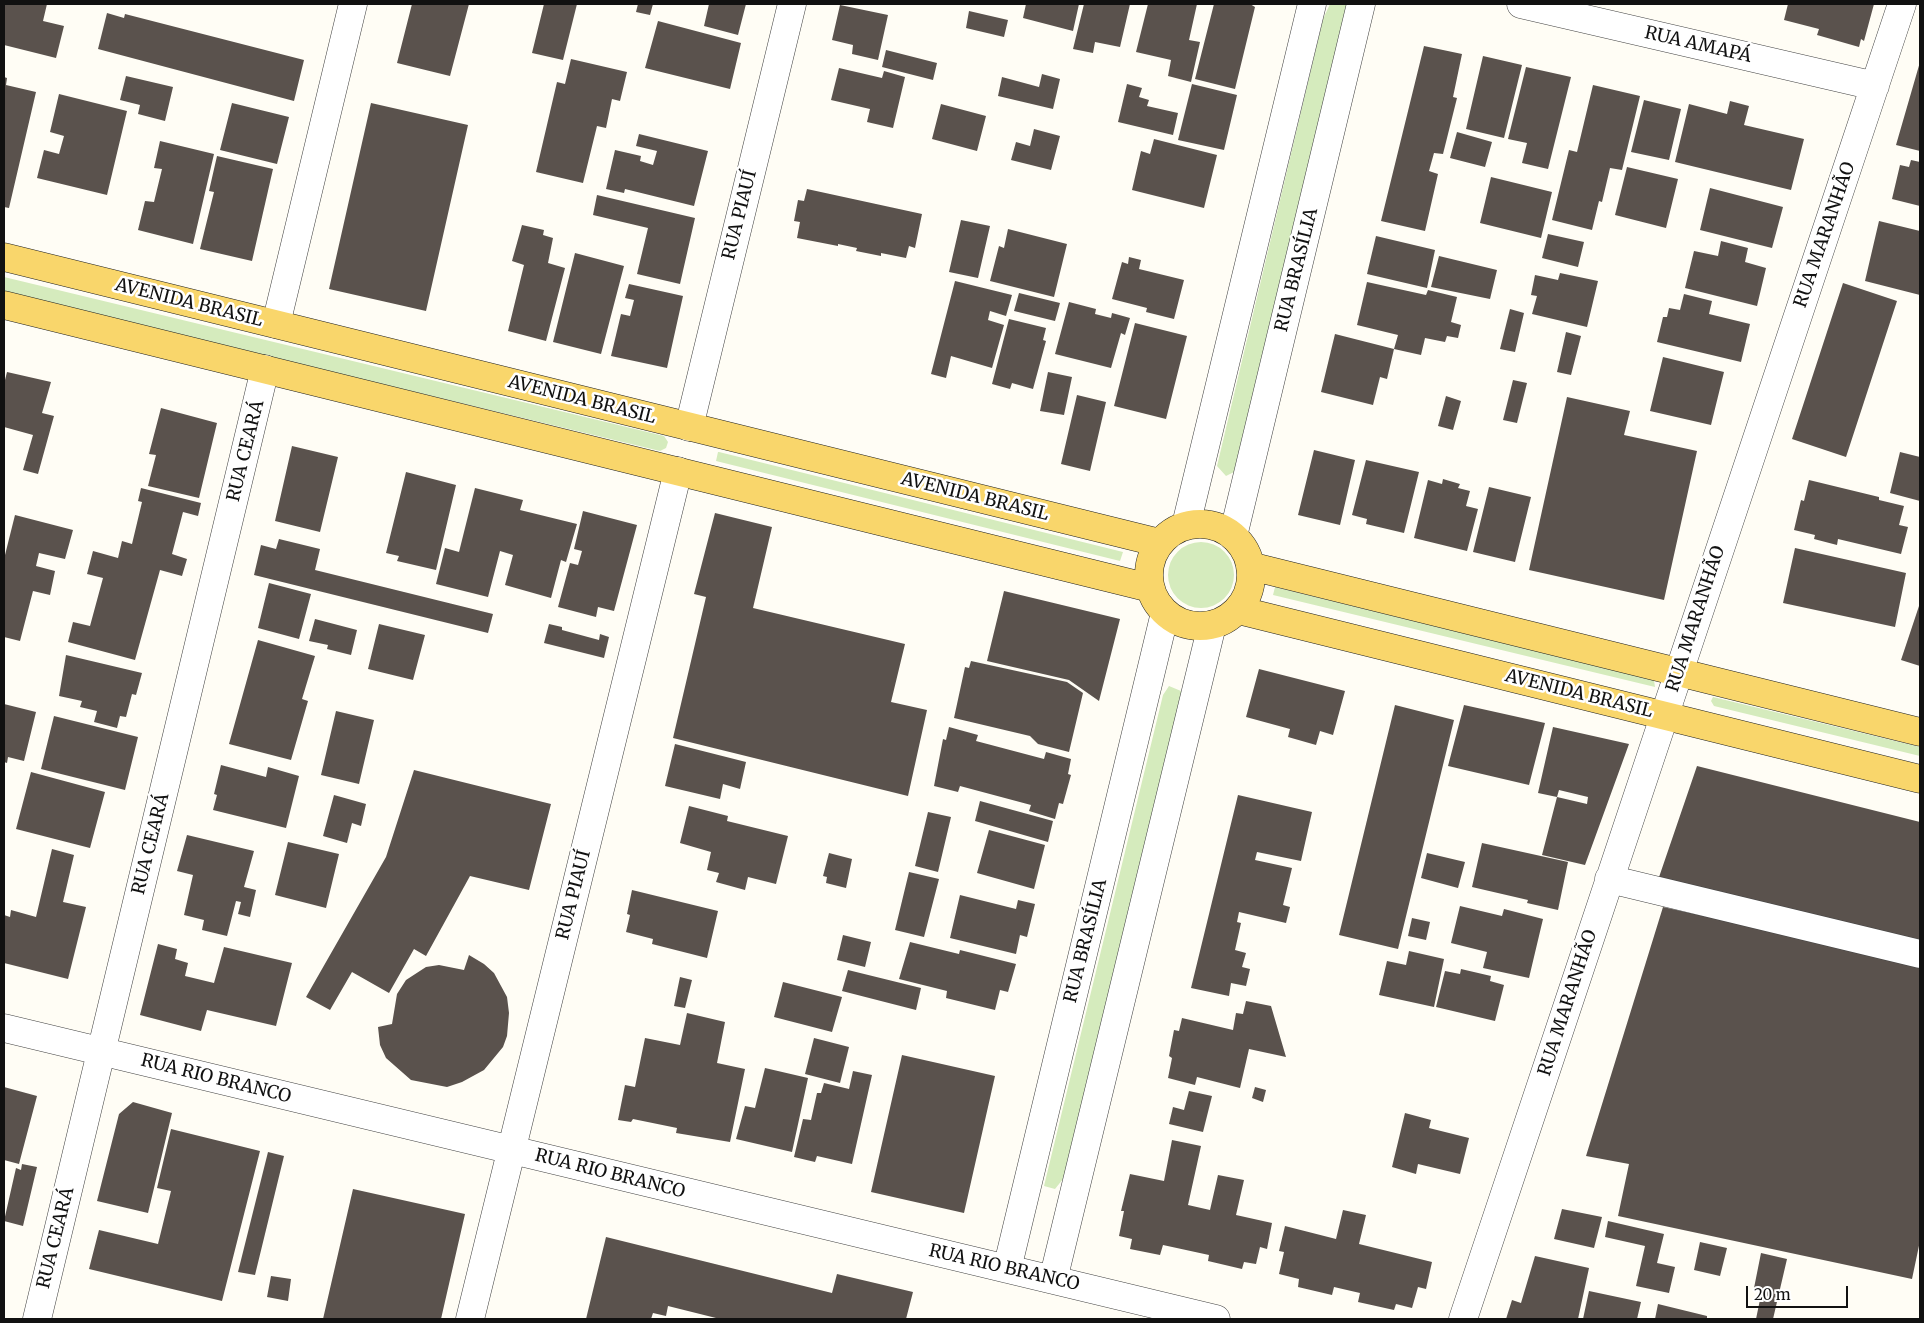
<!DOCTYPE html>
<meta charset="utf-8">
<style>
body{margin:0}
#map{position:relative;width:1924px;height:1323px;overflow:hidden;background:#fffdf5;font-family:Merriweather,serif}
canvas{display:block}
.frame{position:absolute;inset:0;border:5px solid #111;pointer-events:none}
.scale{position:absolute;left:1746px;top:1286px;width:102px;height:22px;box-sizing:border-box;border:2px solid #111;border-top:0;padding-left:6px;font-size:15px;line-height:18px;white-space:nowrap;color:#111;-webkit-text-stroke:4px #fff;paint-order:stroke}
</style>
<div id="map">
<canvas width="1924" height="1323"></canvas>
<div class="frame"></div>
<div class="scale">20 m</div>
</div>
<script>
const context = document.querySelector('canvas').getContext('2d');
context.lineJoin = 'round';
function fill(path, color) { context.fillStyle = color; context.fill(path, 'evenodd'); }
function stroke(path, color, width, dash) { context.strokeStyle = color; context.lineWidth = width; context.lineCap = dash ? 'butt' : 'round'; context.setLineDash(dash || []); context.stroke(path); }
function write(font, color, halo, rows, align = 'center') {
  context.font = font + ' Merriweather,serif'; context.lineWidth = 5; context.setLineDash([]); context.textBaseline = 'middle'; context.strokeStyle = halo; context.fillStyle = color; for (const [text, x, y, turn = 0] of rows) {
    context.save(); context.translate(x, y); context.rotate((+turn || 0) * Math.PI / 180); context.textAlign = isNaN(turn) ? turn : align; if (halo) context.strokeText(text, 0, 0); context.fillText(text, 0, 0); context.restore();
  }
}
fill(new Path2D(`
 M1330 4H1346L1347 8 1234 472 1226 476 1217 466 1323 19Z
 M4 277 664 436 668 442 666 448 660 451 4 293Z
 M718 452H719L1123 552 1120 561 716 461Z
 M1168 575a33 33 0 1 1 66 0a33 33 0 1 1-66 0Z
 M1275 587 1654 680 1655 687 1273 595Z
 M1169 686 1181 691V694L1067 1174 1055 1189 1044 1186 1163 695Z
 M1713 697 1920 747V756L1714 706 1711 701Z`), '#d5ebbd');
fill(new Path2D(`
 M4 4H47L43 21 64 26 56 58 4 45Z
 M412 4H469L450 76 397 63Z
 M544 4H577L563 60 532 53Z
 M638 4H653L650 15 636 12Z
 M709 4H746L738 35 704 26Z
 M1026 4H1079L1073 31 1023 18Z
 M1084 4H1130L1120 47 1095 42 1093 53 1073 49Z
 M1148 4H1197L1189 40 1200 42 1191 82 1168 76 1171 60 1136 52Z
 M1214 4H1250L1255 7 1235 89 1195 79Z
 M1788 4H1874L1864 41 1861 39 1859 47 1817 35 1819 29 1784 20Z
 M840 5 888 15 878 60 852 54 853 45 832 40Z
 M969 11 1008 20 1004 37 966 28Z
 M107 13 124 18 125 14 304 60 294 101 98 49Z
 M658 21 741 43 730 89 645 68Z
 M1424 46 1462 54 1453 97 1457 98 1443 154 1434 153 1429 171 1438 174 1425 231 1381 221Z
 M886 50 937 63 933 80 882 67Z
 M1483 56 1522 65 1504 138 1466 129Z
 M571 59 627 72 620 101 612 99 606 128 597 126 583 183 536 172 557 82 565 84Z
 M1920 62V151L1896 145Z
 M1526 67 1571 77 1548 169 1522 163 1527 143 1508 139Z
 M839 68 882 78 884 71 905 77 893 128 867 122 870 109 831 100Z
 M1042 74 1060 79 1053 109 998 96 1002 77 1039 87Z
 M126 76 173 87 165 121 138 114 140 105 120 100Z
 M4 77 7 78 6 85 36 92 9 208 4 207Z
 M1127 84 1142 88 1139 97 1149 100 1147 106 1178 113 1173 135 1118 122Z
 M1192 84 1237 95 1224 150 1178 140Z
 M1593 85 1640 96 1622 170 1610 168 1602 202 1599 201 1592 230 1552 220 1569 150 1577 152Z
 M59 94 127 111 107 195 37 178 44 150 59 154 64 136 50 132Z
 M1644 100 1681 109 1669 160 1631 152Z
 M1730 101 1749 106 1744 125 1804 139 1791 190 1675 162 1689 104 1727 114Z
 M232 103 289 117 277 164 220 150Z
 M371 103 468 125 426 311 329 289Z
 M941 104 986 116 977 151 932 139Z
 M1034 129 1060 136 1051 170 1011 160 1016 142 1030 146Z
 M1457 132 1492 142 1485 167 1450 158Z
 M639 134 708 151 694 206 625 189 624 193 606 189 615 150 641 156 640 161 653 165 657 151 636 146Z
 M1154 139 1217 155 1204 208 1132 190 1141 151 1150 154Z
 M160 141 214 154 193 244 138 230 145 201 154 202 162 169 154 168Z
 M217 156 273 169 252 261 200 249 214 192 209 191Z
 M1911 160 1920 162V206L1892 199 1900 165 1909 167Z
 M1627 167 1678 179 1666 228 1615 215Z
 M1491 177 1552 192 1541 238 1480 223Z
 M1710 188 1783 207 1772 248 1700 230Z
 M807 189 922 214 915 248 909 246 906 258 881 253V256L856 251 857 248 838 244V246L797 238 800 222 794 221 798 200 804 201Z
 M597 195 695 218 680 284 637 274 648 228 593 215Z
 M961 220 990 226 978 278 949 272Z
 M1879 221 1920 231V295L1865 281Z
 M522 225 544 230 543 235 553 238 548 263 565 268 546 341 508 331 524 265 512 261Z
 M1008 229 1067 244 1054 297 990 281 999 246 1004 248Z
 M1548 234 1584 242 1578 267 1542 258Z
 M1376 236 1435 250 1427 288 1367 274Z
 M1721 241 1748 248 1745 262 1766 268 1757 306 1685 288 1694 251 1718 256Z
 M575 253 624 266 601 354 553 342Z
 M1439 256 1497 270 1490 299 1431 287Z
 M1129 257 1141 260 1139 269 1184 280 1174 319 1146 312 1147 308 1112 299 1122 262 1128 264Z
 M1560 273 1598 281 1587 327 1532 314 1537 296 1531 295 1535 275 1558 280Z
 M955 281 1012 295 1006 316 990 311 988 320 1004 325 992 368 951 356 946 378 931 374Z
 M1367 282 1426 295 1428 290 1457 297 1451 322 1461 325 1458 338 1447 336 1445 342 1425 338 1421 355 1394 349 1387 379 1380 377 1373 405 1321 392 1335 334 1394 349 1398 335 1357 325Z
 M1843 283 1897 301 1846 457 1792 439Z
 M629 284 683 296 667 368 611 356 621 314 630 316 634 300 625 298Z
 M1019 293 1060 303 1055 321 1014 311Z
 M1684 294 1712 301 1709 314 1750 324 1741 362 1657 342 1663 317H1667L1669 308 1680 310Z
 M1069 302 1096 309 1095 314 1111 318 1112 313 1130 318 1125 335 1121 333 1111 368 1055 354Z
 M1510 309 1524 313 1515 352 1500 349Z
 M1009 319 1046 328 1043 340 1046 341 1033 389 1012 383 1010 389 992 384Z
 M1135 323 1187 336 1166 419 1114 406Z
 M1566 332 1581 336 1571 375 1557 372Z
 M1663 357 1724 372 1711 425 1650 411Z
 M7 372 51 382 42 413 54 416 38 474 23 470 33 435 4 427V384Z
 M1048 372 1072 377 1064 415 1040 411Z
 M1513 380 1527 383 1517 423 1503 420Z
 M1077 395 1106 402 1090 471 1061 464Z
 M1446 396 1461 401 1453 430 1438 426Z
 M1567 397 1630 411 1624 435 1697 451 1664 600 1529 570Z
 M161 408 217 423 199 498 148 486 156 455 149 454Z
 M292 446 338 457 320 532 275 521Z
 M1314 450 1355 460 1340 525 1298 515Z
 M1900 452 1920 457V501L1890 493Z
 M1366 460 1419 472 1404 533 1366 524 1367 519 1352 515Z
 M406 472 456 485 436 570 397 561 399 556 386 553Z
 M1443 479 1460 484 1458 488 1470 491 1466 506 1478 509 1467 551 1414 538 1428 480 1442 484Z
 M1809 480 1879 497V500L1904 506 1899 525 1908 527 1901 554 1838 539 1837 545 1814 539 1815 535 1794 530 1801 500 1804 501Z
 M1489 487 1531 497 1515 562 1473 552Z
 M141 488 201 503 198 516 183 512 172 554 187 559 182 576 160 570 135 660 68 642 73 622 90 626 103 578 87 574 93 551 118 558 122 541 132 544 142 502 138 501Z
 M475 488 523 500 520 510 577 524 566 562 561 560 551 598 505 585 513 555 500 551 488 597 436 584 445 548 459 552Z
 M583 511 637 525 614 611 598 607 596 617 558 607 570 563 578 565 582 551 574 549Z
 M715 513 772 527 753 608 905 644 891 702 927 710 908 796 673 738 706 597 694 594Z
 M15 515 73 530 65 559 39 553 36 566 55 571 50 595 33 591 20 641 4 637V559Z
 M279 539 320 549 315 570 493 614 488 633 254 575 261 545 276 549Z
 M1795 548 1906 573 1895 627 1783 603Z
 M269 583 311 594 299 639 258 628Z
 M1004 591 1120 619 1099 701 1069 680 987 661Z
 M1920 603V666L1901 660Z
 M315 619 357 630 351 655 327 649 328 645 309 641Z
 M379 624 425 635 413 680 368 669Z
 M549 624 562 627V630L599 640 600 634 609 637 604 658 544 643Z
 M258 640 315 656 302 699 308 701 291 760 229 744Z
 M66 655 142 673 136 695 132 694 126 717 120 716 117 728 94 722 97 711 80 707 82 701 59 696Z
 M971 661 1067 682 1083 693 1069 752 1038 744 1030 736 954 718 965 667 969 668Z
 M1259 669 1345 691 1333 735 1320 731 1316 745 1288 737 1290 729 1246 717Z
 M4 704 36 712 24 761 8 757 7 763 4 762Z
 M1395 705 1454 720 1398 949 1339 935Z
 M1464 705 1545 723 1529 785 1448 766Z
 M336 711 374 720 359 784 321 775Z
 M54 716 138 737 125 790 41 769Z
 M949 727 978 735 976 741 1044 759 1046 752 1071 759 1068 774 1071 775 1063 804 1059 803 1055 819 1029 811 1031 805 960 786 958 792 934 786 943 739 946 740Z
 M1553 727 1629 744 1585 865 1542 855 1557 797 1587 804 1588 797 1559 790 1557 797 1538 793Z
 M675 744 746 762 740 789 723 784 720 799 665 786Z
 M221 765 266 777 268 767 299 776 286 828 213 810 217 795 214 794Z
 M1697 766 1920 822V949L1657 883Z
 M414 770 551 804 529 890 470 876 426 956 414 949 389 993 352 972 330 1010 306 997 386 857Z
 M31 772 105 792 90 848 16 829Z
 M334 795 366 804 361 826 352 823 347 843 323 836Z
 M1238 795 1312 812 1301 861 1257 852 1255 860 1292 868 1283 905 1290 907 1286 923 1239 912 1237 922 1241 923 1235 950 1246 953 1242 967 1250 969 1246 986 1231 983 1229 996 1191 988Z
 M980 801 1053 821 1048 842 975 821Z
 M689 806 728 816 727 821 788 836 776 884 748 877 745 890 716 882 719 873 707 870 711 852 680 843Z
 M928 812 951 817 938 872 915 866Z
 M989 830 1045 845 1034 889 977 873Z
 M187 835 254 851 244 887 256 890 250 917 238 914 241 902 236 901 227 936 202 930 204 920 184 915 193 875 177 871Z
 M288 842 339 854 326 908 275 895Z
 M1482 843 1568 862 1558 910 1527 903 1528 900 1472 887Z
 M52 849 74 855 63 902 86 907 68 979 4 963V915L10 917 11 910 36 917Z
 M829 853 852 859 846 888 826 883 827 877 823 876Z
 M1427 853 1465 862 1458 888 1421 878Z
 M909 872 939 879 924 937 895 930Z
 M632 890 718 911 707 958 652 944 653 939 626 932 630 915 627 914Z
 M960 895 1016 909 1018 900 1035 904 1027 937 1020 935 1016 954 950 938Z
 M1460 906 1502 916 1504 909 1543 919 1529 978 1483 968 1487 952 1451 943Z
 M1663 907 1920 964V1241L1912 1279 1618 1216 1629 1164 1586 1156Z
 M1412 918 1430 922 1426 940 1408 936Z
 M843 935 871 942 865 967 837 960Z
 M910 942 959 954 960 950 1016 964 1008 992 1000 990 995 1010 946 998 947 991 899 979Z
 M158 944 177 949 175 959 188 963 185 976 214 983 224 947 292 963 276 1026 207 1010 201 1031 140 1015Z
 M1409 951 1444 959 1434 1007 1379 995 1387 961 1406 965Z
 M469 955 484 964 494 973 507 997 509 1013 507 1036 503 1047 484 1070 462 1082 447 1087 411 1080 386 1058 380 1045 378 1027 392 1024 397 994 406 980 426 967 439 965 464 970Z
 M1461 969 1491 976 1490 981 1504 985 1495 1021 1436 1007 1445 971 1460 974Z
 M848 970 921 988 916 1010 842 991Z
 M680 977 692 980 685 1008 674 1006Z
 M783 982 842 997 832 1032 774 1017Z
 M1246 1001 1271 1006 1286 1057 1249 1049 1240 1088 1197 1077 1195 1085 1168 1078 1172 1058 1169 1056 1174 1030 1179 1031 1182 1018 1233 1030 1236 1013 1243 1014Z
 M687 1013 725 1022 717 1063 745 1069 730 1142 676 1133 677 1128 633 1119 631 1122 618 1120 625 1085 635 1087 645 1038 680 1045Z
 M814 1038 849 1047 840 1083 805 1074Z
 M902 1055 995 1076 964 1213 871 1192Z
 M765 1068 808 1078 792 1152 736 1139 745 1106 755 1108Z
 M853 1071 872 1075 852 1164 817 1156 815 1162 794 1157 803 1119 811 1120 817 1093H821L824 1083 849 1089Z
 M4 1087 37 1096 19 1164 4 1160Z
 M1255 1087 1266 1090 1263 1102 1252 1098Z
 M1189 1091 1212 1096 1203 1132 1169 1124 1173 1107 1184 1110Z
 M133 1102 172 1113 148 1213 97 1201 119 1114Z
 M1405 1113 1431 1120 1429 1128 1469 1138 1460 1174 1418 1164 1416 1174 1392 1167Z
 M171 1129 260 1151 222 1301 89 1269 99 1230 158 1244 171 1191 157 1188Z
 M1172 1140 1201 1146 1188 1205 1210 1210 1218 1175 1244 1180 1236 1215 1272 1223 1267 1249 1260 1247 1256 1264 1244 1262 1242 1269 1208 1261 1209 1255 1163 1245 1160 1255 1130 1249 1132 1239 1119 1236 1124 1211H1121L1130 1174 1164 1181Z
 M268 1152 284 1156 255 1275 238 1272Z
 M22 1164 37 1167 23 1226 4 1221 16 1168 21 1170Z
 M353 1189 465 1214 441 1319H323Z
 M1562 1209 1602 1217 1594 1248 1554 1239Z
 M1343 1210 1366 1215 1359 1244 1432 1262 1426 1289 1418 1287 1412 1308 1396 1304 1394 1310 1358 1302 1360 1293 1334 1287 1332 1295 1298 1287 1299 1279 1279 1274 1284 1252 1279 1251 1285 1226 1336 1239Z
 M1608 1221 1664 1234 1657 1263 1675 1267 1669 1293 1636 1286 1645 1246 1605 1237Z
 M606 1237 832 1293 837 1274 913 1292 906 1319H720L668 1306 666 1316 653 1313 651 1319H586Z
 M1700 1242 1727 1248 1720 1276 1694 1270Z
 M1761 1253 1787 1259 1773 1319H1756L1762 1290 1754 1288Z
 M1535 1256 1589 1268 1578 1319H1506L1512 1300 1521 1303Z
 M271 1276 291 1279 288 1301 267 1297Z
 M1589 1291 1641 1302 1637 1319H1583Z
 M1658 1304 1707 1316V1319H1655Z`), '#5a524d');
const minor = new Path2D(`
 M1521 4 1875 86
 M276 324 353 4
 M689 427 792 4
 M1186 525 1312 4
 M1233 536 1361 4
 M1609 879 1920 954
 M4 1028 1216 1319
 M1007 1269 1165 613
 M1053 1280 1212 625
 M37 1319 265 369
 M470 1319 678 471
 M1463 1319 1902 4`);
const major = new Path2D(`
 M4 257 1160 543
 M4 305 1150 588
 M1149 575a51 51 0 1 1 102 0a51 51 0 1 1-102 0Z
 M1250 566 1920 732
 M1238 610 1920 779`);
stroke(minor, '#444', 29);
stroke(major, '#222', 29);
stroke(minor, '#fff', 28);
stroke(major, '#f9d66b', 28);
write('18px', '#111', '#fff', [
 ["RUA AMAPÁ",1698,45,13],
 ["RUA PIAUÍ",740,215,-76],
 ["RUA MARANHÃO",1825,235,-71],
 ["RUA BRASÍLIA",1297,270,-76],
 ["AVENIDA BRASIL",189,303,14],
 ["AVENIDA BRASIL",582,400,14],
 ["RUA CEARÁ",246,451,-76],
 ["AVENIDA BRASIL",975,497,14],
 ["RUA MARANHÃO",1696,619,-72],
 ["AVENIDA BRASIL",1579,694,14],
 ["RUA CEARÁ",151,844,-76],
 ["RUA PIAUÍ",574,895,-76],
 ["RUA BRASÍLIA",1086,941,-76],
 ["RUA MARANHÃO",1568,1003,-72],
 ["RUA RIO BRANCO",216,1079,14],
 ["RUA RIO BRANCO",610,1174,14],
 ["RUA CEARÁ",56,1238,-76],
 ["RUA RIO BRANCO",1004,1268,13]
]);
</script>
